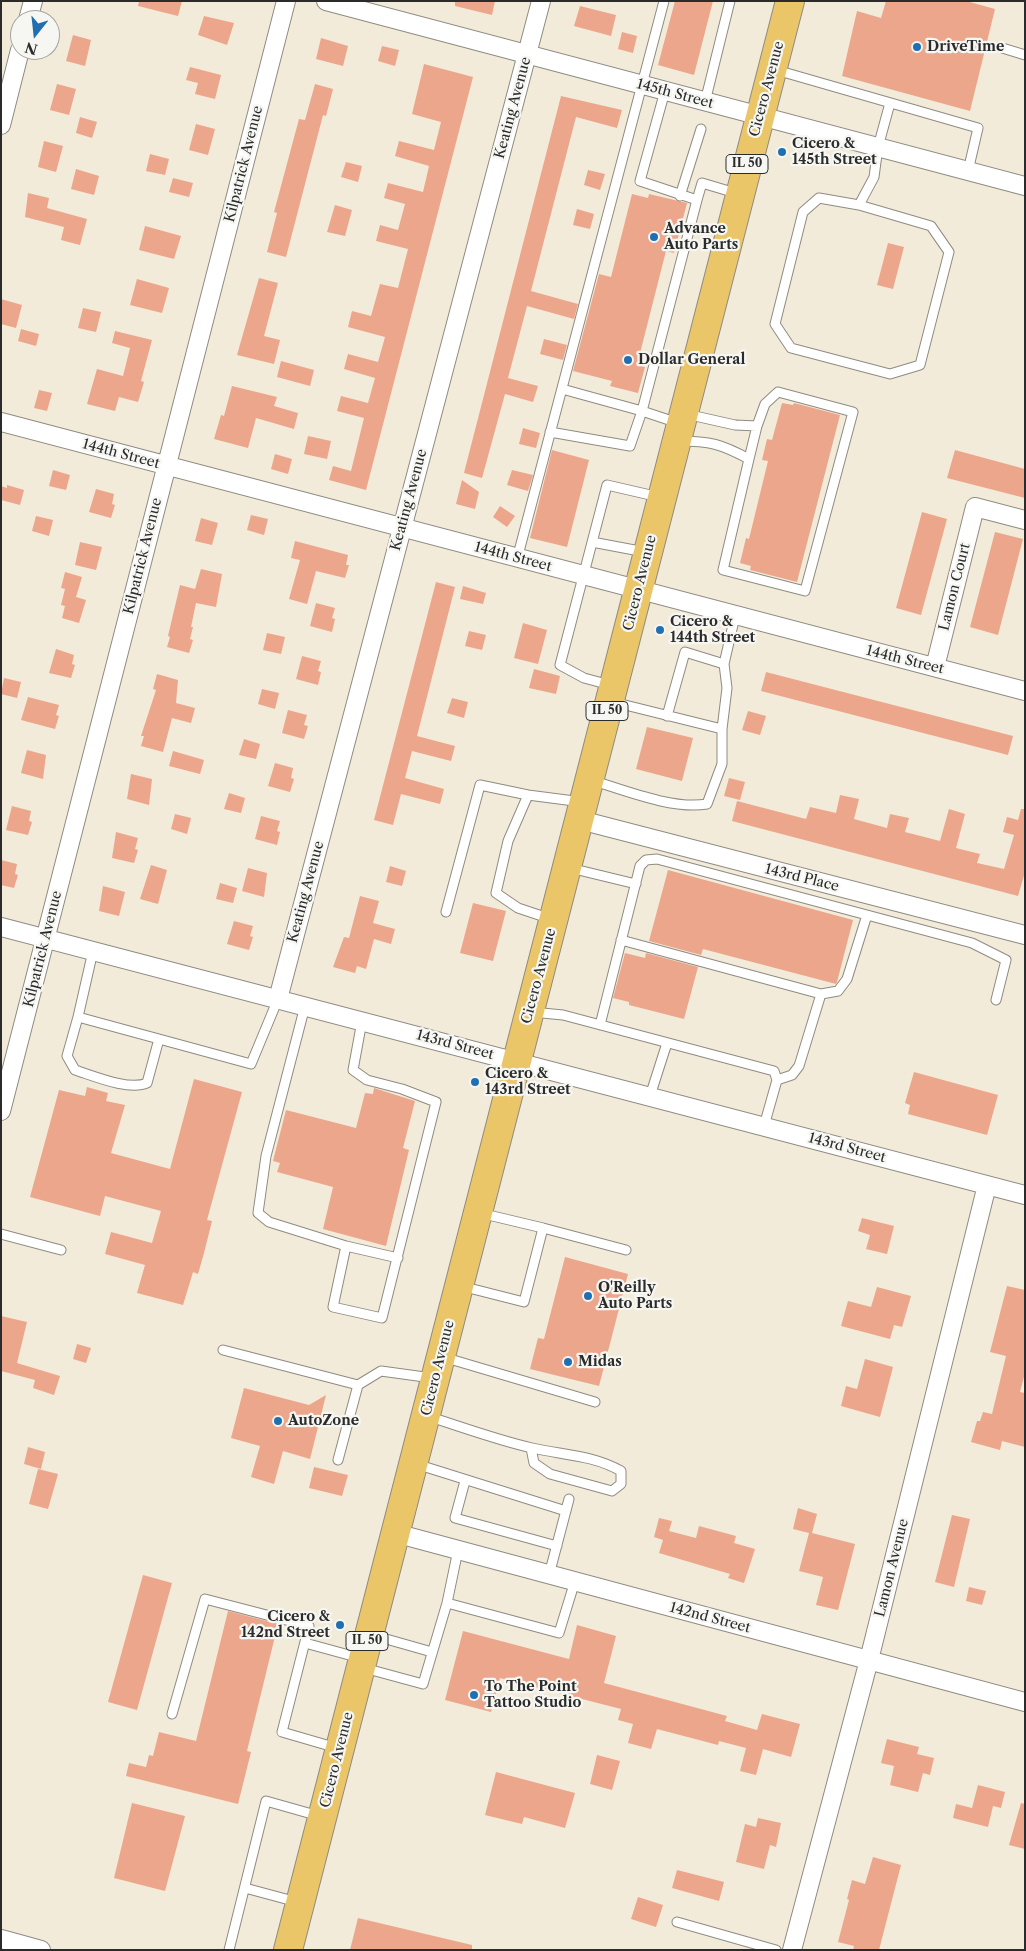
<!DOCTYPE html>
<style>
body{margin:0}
#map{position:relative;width:1026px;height:1951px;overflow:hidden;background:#f3ebda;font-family:"Libre Caslon Text",serif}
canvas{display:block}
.frame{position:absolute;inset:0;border:2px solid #2b2b2b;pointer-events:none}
.north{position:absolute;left:10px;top:10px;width:50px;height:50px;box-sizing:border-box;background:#f6f6f2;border:1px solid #a5a5a2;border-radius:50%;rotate:196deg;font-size:14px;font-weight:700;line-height:20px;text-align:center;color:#2b2b2b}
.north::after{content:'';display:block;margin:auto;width:18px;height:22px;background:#1f6fb2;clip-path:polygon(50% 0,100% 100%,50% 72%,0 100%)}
</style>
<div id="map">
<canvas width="1026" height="1951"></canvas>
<div class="frame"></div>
<div class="north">N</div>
</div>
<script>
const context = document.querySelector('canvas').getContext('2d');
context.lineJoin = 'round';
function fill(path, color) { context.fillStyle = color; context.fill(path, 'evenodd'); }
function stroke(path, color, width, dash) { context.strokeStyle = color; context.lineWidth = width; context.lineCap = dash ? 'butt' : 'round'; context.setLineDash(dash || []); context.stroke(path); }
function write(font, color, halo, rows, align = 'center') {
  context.font = font + ' "Libre Caslon Text",serif'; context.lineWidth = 4.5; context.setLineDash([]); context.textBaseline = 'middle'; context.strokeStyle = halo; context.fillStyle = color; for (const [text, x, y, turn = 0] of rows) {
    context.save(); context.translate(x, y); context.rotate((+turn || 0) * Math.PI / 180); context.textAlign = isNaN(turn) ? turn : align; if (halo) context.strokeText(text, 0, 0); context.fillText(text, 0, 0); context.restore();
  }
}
fill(new Path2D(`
 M139 1H182L178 16 138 6Z
 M455 1H495L492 15 455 6Z
 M675 1H713L694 75 658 65Z
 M886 1H966L995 9 970 111 842 76 857 11 881 18Z
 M580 6 616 15 611 36 574 26Z
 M204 16 234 23 227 45 198 35Z
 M622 32 637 36 633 53 618 49Z
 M73 35 91 40 85 66 66 61Z
 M321 38 348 46 343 66 316 59Z
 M382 46 399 50 395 66 378 61Z
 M424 64 473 77 366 490 329 480 333 466 351 471 364 418 337 411 341 396 368 403 375 378 344 369 348 354 378 362 385 337 348 327 352 311 371 316 380 284 398 288 408 249 376 241 380 225 398 230 405 204 384 198 388 183 423 192 429 166 395 156 399 141 434 150 441 122 412 114Z
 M190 67 221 75 215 99 195 94 198 83 186 80Z
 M57 84 76 89 69 115 50 110Z
 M315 84 333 89 326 116 323 115 286 257 267 252 277 213 274 212 299 119 305 120Z
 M561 96 622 110 617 128 576 117 531 291 578 304 574 319 527 306 508 378 538 386 533 402 505 394 482 478 464 473 466 465Z
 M80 117 97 122 92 138 76 133Z
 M196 124 215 129 208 155 189 150Z
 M44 141 63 146 56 172 38 167Z
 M150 154 169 159 165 175 146 171Z
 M346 162 362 166 358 182 341 177Z
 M76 169 99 176 94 195 71 189Z
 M588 170 605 174 600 190 584 185Z
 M173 178 193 183 189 197 169 192Z
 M28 193 49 198 47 208 87 219 80 245 61 240 64 227 25 217Z
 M632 194 648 198 649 194 687 203 674 253 666 251 637 365 645 367 638 393 610 386 612 381 573 371 599 274 611 277Z
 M335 205 352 210 345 236 327 232Z
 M577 209 594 214 590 229 573 225Z
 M145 226 181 236 174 259 139 250Z
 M888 243 904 247 893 289 877 285Z
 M259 278 278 283 264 336 280 340 274 364 237 355Z
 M137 279 169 288 162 313 130 305Z
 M1 299 22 305 16 328 1 324Z
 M83 308 101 312 96 332 78 328Z
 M21 329 39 334 36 346 18 341Z
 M115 331 152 340 141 381 144 382 138 402 119 397 115 411 87 404 97 369 123 376 130 348 112 343Z
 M544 339 567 345 563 360 540 354Z
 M281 361 314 370 310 386 277 377Z
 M232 386 277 397 274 406 298 413 294 429 256 418 248 448 214 439 221 415 224 416Z
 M39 390 52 393 47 411 34 408Z
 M782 403 793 405 794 403 840 415 797 582 750 570 751 566 740 563 746 538 749 539 768 461 762 460 767 439 772 440Z
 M523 428 540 433 536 448 519 444Z
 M308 436 331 441 327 459 304 454Z
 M552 450 589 460 567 547 530 538Z
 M955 450 1025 469V498L947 478Z
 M275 454 292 459 288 474 271 469Z
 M53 470 70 475 66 490 49 486Z
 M512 470 533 475 528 491 507 485Z
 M462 480 479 492 475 509 456 504Z
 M7 485 24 490 20 505 1 500V486L7 488Z
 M96 489 114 494 112 504 115 505 111 518 89 512Z
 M500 506 515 516 507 527 493 517Z
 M922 512 947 519 921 615 896 608Z
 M251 515 268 519 264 535 247 530Z
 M36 516 53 520 49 536 32 531Z
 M201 518 218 523 212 545 195 541Z
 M995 532 1023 539 998 635 970 627Z
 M295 541 348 555 346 565H349L345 578 316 571 307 604 289 599 300 560 291 558Z
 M80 542 102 547 96 570 75 565Z
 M201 569 222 574 216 607 196 603 191 627H193L190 639 193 640 189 653 167 647 170 637 168 636 180 585 195 589Z
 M65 572 82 577 76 597 86 600 79 623 62 618 65 606 61 605 65 589 61 588Z
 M436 582 455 587 417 736 455 746 451 761 412 751 405 778 444 789 440 804 401 794 393 825 374 820Z
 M463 586 486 593 483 604 460 599Z
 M316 603 335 608 332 618 335 619 332 632 310 626Z
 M523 623 547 630 538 664 514 658Z
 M469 631 486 635 482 650 465 646Z
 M267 633 285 637 281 654 263 650Z
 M56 649 74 655 72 664 75 665 71 678 49 673Z
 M302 656 321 661 318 671 321 672 318 685 296 679Z
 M534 669 560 676 556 694 529 688Z
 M766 672 1013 736 1008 755 761 691Z
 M157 674 178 680 176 703 195 708 191 723 172 718 163 752 141 746 144 736H141L156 690 153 689Z
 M4 678 21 682 17 698 1 694Z
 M262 689 279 693 275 709 258 704Z
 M28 697 59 705 56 715 59 716 55 729 21 720Z
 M452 698 468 702 464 718 447 713Z
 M288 710 307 715 304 725 308 726 304 739 282 733Z
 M748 711 766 716 760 735 742 730Z
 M647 727 693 738 682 781 636 769Z
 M244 739 260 744 256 759 239 755Z
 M27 750 46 755 43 779 21 773Z
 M173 751 204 760 200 774 169 766Z
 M275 763 293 768 291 778 294 779 290 792 268 786Z
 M131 774 152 779 149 805 127 799Z
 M729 778 745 782 740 800 724 796Z
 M229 793 245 798 241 813 224 809Z
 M840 795 859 799 854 819 887 828 890 814 909 818 905 832 940 841 949 809 965 814 956 848 980 854 977 863 1004 869 1014 835 1003 832 1007 817 1018 820 1021 809H1025V872L1018 896 732 821 737 801 806 819 810 807 836 813Z
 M12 806 31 811 29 821 32 822 28 835 6 830Z
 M175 814 191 818 187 834 171 829Z
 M261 816 280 821 277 831 280 832 277 845 255 839Z
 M116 832 138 838 135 849 138 850 134 863 112 858Z
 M1 860 17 864 15 874 18 875 14 888 1 885Z
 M151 865 167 870 158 904 140 899Z
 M390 866 406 871 402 886 386 882Z
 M248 868 267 873 264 897 242 891Z
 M668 870 853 920 837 982 836 984 703 949 701 955 649 941Z
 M220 883 237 888 233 903 216 899Z
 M103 886 125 892 119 916 99 911Z
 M360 896 379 901 373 923 395 929 391 944 374 939 366 969 357 966 355 973 333 967 344 937 349 938Z
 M473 903 506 911 493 961 460 953Z
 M234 921 253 926 250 936 253 937 249 950 227 944Z
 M625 953 645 958 646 953 698 967 684 1019 629 1005V1002L613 998Z
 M914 1072 998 1095 987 1135 908 1114 910 1105 905 1103Z
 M194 1079 242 1092 207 1220 212 1221 204 1253 198 1274 193 1272 183 1305 137 1293 145 1265 105 1254 111 1232 152 1243 161 1211 105 1196 100 1216 30 1197 59 1090 85 1096 87 1087 108 1093 106 1101 125 1105 111 1153 170 1169Z
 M374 1088 415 1101 403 1148 409 1150 386 1246 323 1229 333 1187 277 1172 280 1163 273 1161 286 1110 356 1128 365 1093 373 1094Z
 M862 1218 894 1226 887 1254 866 1249 870 1235 858 1231Z
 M565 1257 628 1274 599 1386 530 1369 538 1338 544 1339Z
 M1007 1286 1025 1290V1373L1020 1392 1025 1393V1447L1002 1441 1000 1450 971 1442 977 1421H980L983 1412 992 1414 1006 1356 990 1352Z
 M877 1287 911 1296 902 1327 894 1325 890 1339 841 1326 848 1301 871 1307Z
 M1 1316 27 1322 17 1363 60 1376 54 1395 33 1388 35 1380 1 1371Z
 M77 1344 91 1348 86 1363 73 1359Z
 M865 1359 893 1367 880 1417 841 1406 846 1386 857 1389Z
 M244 1388 309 1405 326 1395 310 1459 283 1451 274 1484 251 1477 260 1446 231 1438Z
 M28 1447 45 1452 41 1469 24 1464Z
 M314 1467 348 1475 342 1496 309 1488Z
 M38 1469 58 1474 48 1509 29 1504Z
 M798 1508 817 1514 812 1533 855 1544 838 1610 816 1605 823 1577 799 1571 809 1533 793 1529Z
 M952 1515 970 1519 954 1587 935 1582Z
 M659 1518 672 1521 669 1531 696 1538 699 1526 736 1536 734 1543 755 1549 744 1583 728 1578 730 1574 659 1553 663 1540 654 1537Z
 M143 1575 172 1583 137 1710 108 1702Z
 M969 1587 986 1591 982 1605 966 1601Z
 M228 1611 278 1624 247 1751 251 1752 238 1804 126 1776 129 1763 146 1767 149 1755 153 1756 159 1732 196 1741Z
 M577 1625 616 1636 604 1683 727 1716 725 1721 757 1730 762 1714 800 1724 791 1757 763 1749 756 1775 740 1771 746 1748 719 1741 718 1745 657 1729 651 1749 628 1743 633 1724 618 1720 621 1709 500 1678 491 1712 445 1700 463 1631 569 1659Z
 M887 1739 919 1747 917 1754 934 1758 930 1775 923 1773 918 1792 890 1785 894 1766 881 1763Z
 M597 1755 620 1761 612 1790 590 1784Z
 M496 1772 575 1793 565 1828 524 1817 522 1824 485 1815Z
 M978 1785 1005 1792 1001 1808 993 1806 988 1827 953 1818 956 1804 972 1808Z
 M132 1803 185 1816 165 1891 114 1878Z
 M1021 1803 1025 1804V1849L1009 1845Z
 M758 1818 781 1823 776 1847 770 1845 764 1869 736 1862 745 1824 756 1827Z
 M873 1857 901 1865 879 1950H853L854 1946 838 1942 849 1900 847 1899 852 1880 865 1884Z
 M677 1870 724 1882 719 1901 672 1888Z
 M638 1897 663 1905 656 1927 631 1919Z
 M358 1918 472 1945V1950H350Z`), '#eca68b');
const service = new Path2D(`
 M999 47 1025 55
 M776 70 978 128 968 171
 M665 91 640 181 697 200 702 183 739 194
 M705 102 730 1
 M680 196 701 129
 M819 198 859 205 931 226 949 252 920 365 890 374 791 348 775 324 803 212Z
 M859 205 874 177 878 147 890 103
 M562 389 642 411 697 200
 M550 432 630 446 642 411 678 423
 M679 441C710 441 721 444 749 459L723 570 805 591 853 412 778 392 765 404 757 426 735 425 686 414
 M749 459 757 426
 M592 542 645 552
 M517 559 664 1
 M610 685 584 678 560 665 607 485 659 497
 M613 702 722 729
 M667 716 685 652 724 664
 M591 780C624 790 673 810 707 804L722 764V729L727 688 724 664 735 616
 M528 795 508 841 496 893 518 908 551 919
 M570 868 636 884
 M446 912 480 785 528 795 582 802
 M621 940 821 994
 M93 951 78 1017 251 1064 278 999
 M305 1006 266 1156 258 1213 269 1222 346 1246 333 1307 382 1318 436 1102 402 1089 367 1080 353 1070 362 1021
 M532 1012 563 1015 774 1071 777 1080 764 1126
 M78 1017 67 1056 75 1070C94 1076 129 1091 147 1083L159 1039
 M600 1025 640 866 646 860 657 859 972 943 1006 960 996 1000
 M777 1080 792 1075 799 1066 821 994 838 991 847 979 867 915
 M650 1096 667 1043
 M543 1228 626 1250
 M1 1234 61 1250
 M346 1246 398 1258
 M461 1286 524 1302 543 1228 480 1213
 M223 1350 358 1385
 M443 1357 595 1402
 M427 1416C462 1427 497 1440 532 1448 563 1455 593 1455 621 1471V1484L612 1491 550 1474 534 1463 531 1448
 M338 1460 358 1385 381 1371 432 1378
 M416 1464 566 1511
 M465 1481 455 1518 557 1546
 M549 1575 569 1499
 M447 1603 458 1550
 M372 1635 432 1652
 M305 1643 360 1658
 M364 1668 423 1684 447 1603 559 1633 575 1581
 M172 1714 205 1599 309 1626 282 1732 337 1748
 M245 1888 297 1902
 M677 1922 776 1950
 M229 1950 266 1801 319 1816`);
const minor = new Path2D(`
 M326 1 1025 186
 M28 20 33 1
 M1 125 20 50
 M1 422 1025 691
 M935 667 975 507 1025 520
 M580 820 1025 935
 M1 927 1025 1195
 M278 999 541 1
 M1 1111 286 1
 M395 1533 1025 1702
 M1 1939 41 1950
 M792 1950 869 1660 987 1185`);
const primary = new Path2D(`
 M288 1950 790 1`);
stroke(service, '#8f8b82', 11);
stroke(minor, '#8f8b82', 20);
stroke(primary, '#8f8b82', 30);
stroke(service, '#fff', 9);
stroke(minor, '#fff', 18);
stroke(primary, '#eac669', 28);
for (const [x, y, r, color] of [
 [917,47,5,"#1f6fb2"],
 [782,152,5,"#1f6fb2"],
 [654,237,5,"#1f6fb2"],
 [628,360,5,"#1f6fb2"],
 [660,630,5,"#1f6fb2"],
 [475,1082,5,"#1f6fb2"],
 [588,1296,5,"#1f6fb2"],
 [568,1362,5,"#1f6fb2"],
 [278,1421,5,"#1f6fb2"],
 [340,1625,5,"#1f6fb2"],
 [474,1695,5,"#1f6fb2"]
]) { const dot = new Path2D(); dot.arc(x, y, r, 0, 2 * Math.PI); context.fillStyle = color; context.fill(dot); stroke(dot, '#f6f6f2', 2); }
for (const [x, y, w] of [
 [747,164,42],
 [607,711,42],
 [367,1641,42]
]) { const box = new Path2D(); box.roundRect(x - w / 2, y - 9.5, w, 19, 4); context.fillStyle = '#f6f6f2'; context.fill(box); stroke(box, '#2b2b2b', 1); }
write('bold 12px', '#2b2b2b', null, [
 ["IL 50",747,164],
 ["IL 50",607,711],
 ["IL 50",367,1641]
]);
write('bold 14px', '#2b2b2b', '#f6f6f2', [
 ["DriveTime",927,47],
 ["Cicero &",792,144],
 ["145th Street",792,160],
 ["Advance",664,229],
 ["Auto Parts",664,245],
 ["Dollar General",638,360],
 ["Cicero &",670,622],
 ["144th Street",670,638],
 ["Cicero &",485,1074],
 ["143rd Street",485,1090],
 ["O'Reilly",598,1288],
 ["Auto Parts",598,1304],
 ["Midas",578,1362],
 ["AutoZone",288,1421],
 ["Cicero &",330,1617,"right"],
 ["142nd Street",330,1633,"right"],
 ["To The Point",484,1687],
 ["Tattoo Studio",484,1703]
], 'left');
write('14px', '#2b2b2b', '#f6f6f2', [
 ["Cicero Avenue",767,89,-75],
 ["145th Street",675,94,15],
 ["Keating Avenue",513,108,-75],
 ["Kilpatrick Avenue",244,164,-76],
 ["144th Street",121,454,15],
 ["Keating Avenue",409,500,-75],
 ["Kilpatrick Avenue",143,556,-76],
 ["144th Street",513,557,15],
 ["Cicero Avenue",640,583,-76],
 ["Lamon Court",955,587,-76],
 ["144th Street",905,660,14],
 ["143rd Place",802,878,14],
 ["Keating Avenue",306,892,-75],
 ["Kilpatrick Avenue",43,949,-76],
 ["Cicero Avenue",539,976,-75],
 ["143rd Street",455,1045,15],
 ["143rd Street",847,1148,15],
 ["Cicero Avenue",438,1368,-76],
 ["Lamon Avenue",892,1568,-76],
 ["142nd Street",710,1618,15],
 ["Cicero Avenue",337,1760,-76]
]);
</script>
